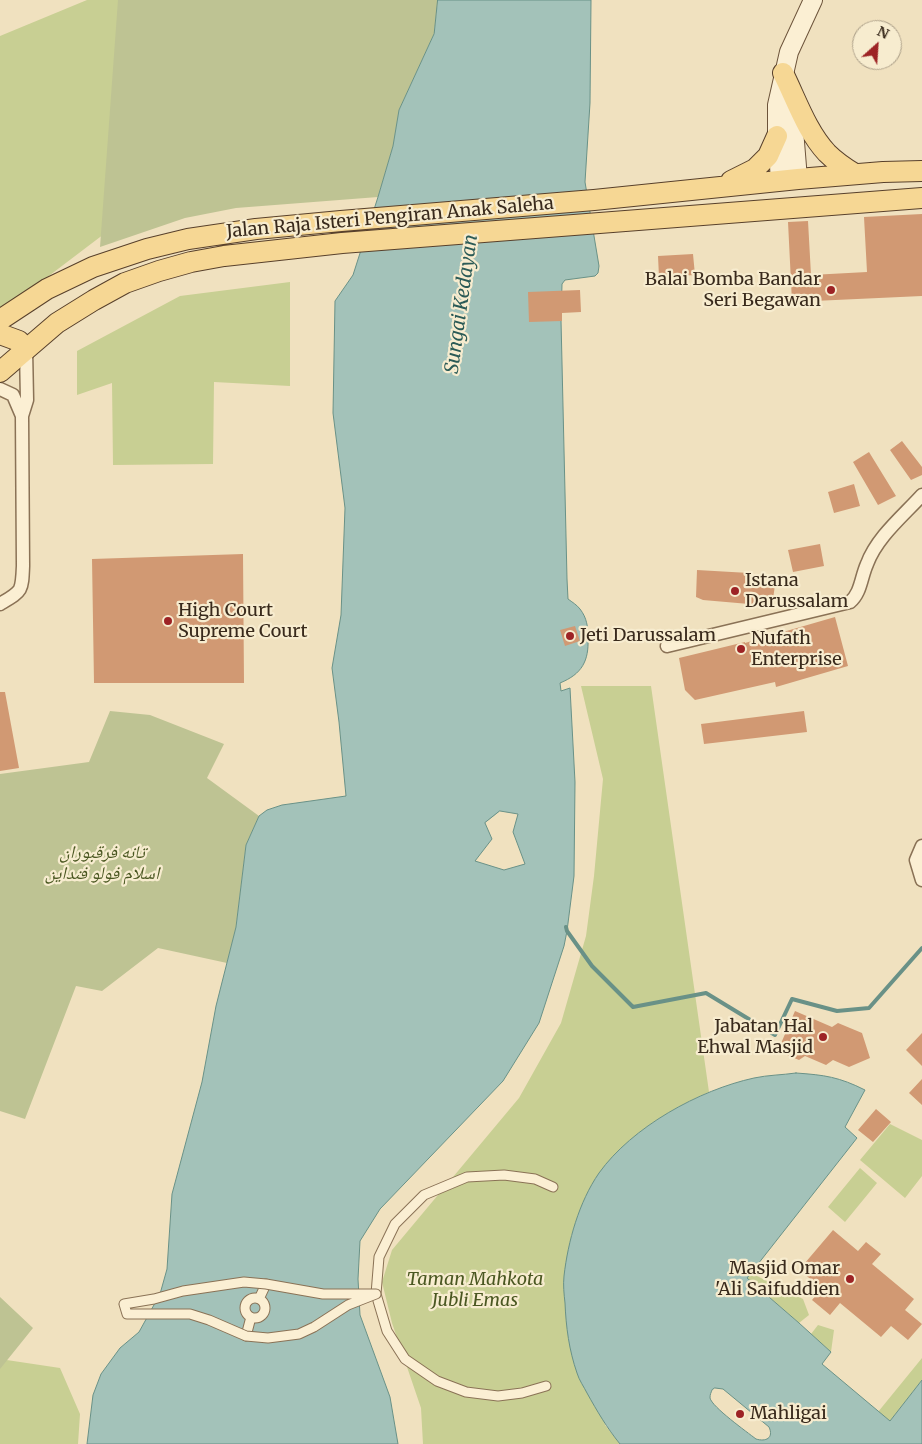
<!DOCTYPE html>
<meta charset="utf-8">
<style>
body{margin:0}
#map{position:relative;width:922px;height:1444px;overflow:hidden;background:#f0e1bf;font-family:Merriweather,serif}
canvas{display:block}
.north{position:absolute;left:852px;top:20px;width:50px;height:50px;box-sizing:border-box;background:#f7eccf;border:1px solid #ab9e87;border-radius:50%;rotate:26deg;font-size:14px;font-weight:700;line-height:20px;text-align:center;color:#392a1c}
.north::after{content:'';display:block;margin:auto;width:18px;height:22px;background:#9d2325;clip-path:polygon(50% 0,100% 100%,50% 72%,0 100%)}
</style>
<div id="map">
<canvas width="922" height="1444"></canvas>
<div class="north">N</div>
</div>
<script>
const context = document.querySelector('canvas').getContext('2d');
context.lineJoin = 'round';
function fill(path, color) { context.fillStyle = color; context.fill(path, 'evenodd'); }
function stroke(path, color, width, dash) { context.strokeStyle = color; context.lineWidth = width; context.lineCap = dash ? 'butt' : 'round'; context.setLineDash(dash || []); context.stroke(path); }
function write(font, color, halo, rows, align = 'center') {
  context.font = font + ' Merriweather,"Noto Naskh Arabic",serif'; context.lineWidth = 4.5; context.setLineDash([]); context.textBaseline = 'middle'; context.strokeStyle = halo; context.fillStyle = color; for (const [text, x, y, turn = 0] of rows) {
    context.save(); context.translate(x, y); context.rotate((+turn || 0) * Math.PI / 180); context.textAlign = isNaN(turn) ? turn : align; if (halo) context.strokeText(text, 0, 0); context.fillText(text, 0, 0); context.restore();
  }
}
fill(new Path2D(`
 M87 0H254L108 231 0 313V36Z
 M290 282V386L214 382 213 464 113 465 112 383 77 395V351L180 296Z
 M581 686H651L709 1092C651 1118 600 1154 578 1217 576 1223 572 1231 571 1238 569 1247 576 1273 578 1283 587 1330 596 1378 605 1425L620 1444H423L421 1408 392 1323 382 1282 392 1250 519 1098 561 1023 586 936 594 876 603 779Z
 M890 1124 922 1140V1176L905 1198 860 1160Z
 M860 1168 877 1183 845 1222 828 1207Z
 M751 1273 803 1299 809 1315 799 1323 747 1278Z
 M818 1325 834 1330 831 1352 811 1334Z
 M922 1358V1380L890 1421 878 1412Z
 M0 1359 60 1368 80 1414 78 1444H0Z`), '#c8cf93');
fill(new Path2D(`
 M118 0H438L434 34 399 110 393 146 378 197 236 208 185 218 100 247Z
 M110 711 150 715 224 744 207 778 259 816 246 845 236 927 227 963 158 948 102 991 76 986 25 1119 0 1111V774L89 762Z
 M0 1297 33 1328 0 1369Z`), '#bec393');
const water = new Path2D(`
 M438 0H591L590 103 585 182 599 266 598 273 595 276 565 280 562 284 561 320 567 579 568 599C572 602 577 605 580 609 587 618 588 627 588 638 589 661 582 674 560 683L561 691 570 688 575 782 574 876 567 931 564 946 539 1023 503 1081 380 1209 360 1241 358 1279 360 1315 390 1397 398 1444H87L93 1395 101 1374 120 1348 139 1332 160 1294 167 1269 172 1194 202 1082 216 1006 236 927 246 845 259 816 267 810 282 805 346 796 339 722 332 668 341 615 345 508 333 413 335 301 353 275 378 197 393 146 399 110 434 34ZM500 811 518 814 513 832 525 864 504 870 475 861 492 839 485 823Z
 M796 1073C825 1075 839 1077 865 1090L845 1127 857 1138 747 1278 799 1323 831 1352 822 1364 890 1421 922 1380V1444H620C607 1428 597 1411 587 1393 584 1387 579 1380 577 1373 569 1350 566 1327 565 1303 564 1294 563 1285 564 1276 568 1241 579 1202 599 1173 632 1127 699 1090 754 1078 768 1075 782 1075 796 1073ZM715 1388 723 1389 769 1427C774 1438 766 1442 756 1439 747 1432 712 1407 710 1398 710 1394 711 1393 712 1390Z`);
fill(water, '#a3c2b9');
stroke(water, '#699187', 1);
stroke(new Path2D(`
 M566 927 567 931 592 966 633 1007 706 993 775 1035 792 999 837 1011 869 1008 922 948`), '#699187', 4);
fill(new Path2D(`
 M922 214V296L792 302 788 222 808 221 811 275 867 272 864 217Z
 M693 254 695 275 659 277 658 256Z
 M580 290 581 312 562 313V321L529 322 528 292Z
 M902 441 922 467V475L911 480 890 450Z
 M869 452 896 496 878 505 853 462Z
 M854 484 860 506 834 513 828 492Z
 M820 544 824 566 793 572 788 550Z
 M243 554 244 683H94L92 559Z
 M697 570 749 573 747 582 775 585 772 606 703 600 696 597Z
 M835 617 848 666 776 687 775 682 695 700 685 690 679 658 745 642V643Z
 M575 626 580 641 565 646 560 630Z
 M0 692H5L19 768 0 771Z
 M804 711 807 732 704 744 701 724Z
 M795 1011 832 1027 838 1023 862 1033 870 1058 849 1067 833 1060 826 1065 805 1056 799 1060 780 1052 779 1048Z
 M922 1033V1066L906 1050Z
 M922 1079V1105L909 1093Z
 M876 1109 891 1122 873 1142 858 1130Z
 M833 1230 858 1251 866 1242 881 1254 872 1264 914 1299 905 1310 922 1324 908 1340 891 1326 881 1337 840 1303 830 1315 812 1300 822 1288 799 1270Z`), '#d19973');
const pedestrian = new Path2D(`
 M245 1308a10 10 0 1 1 20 0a10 10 0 1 1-20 0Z
 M259 1299 266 1284
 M246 1336 251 1317
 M546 1386 522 1393 498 1396 466 1392 437 1381 405 1359 387 1331 376 1294 379 1257 395 1224 424 1195 467 1177 504 1175 535 1179 553 1187`);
const minor = new Path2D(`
 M0 389 13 395 22 416
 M0 604C22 591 22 592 23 566L22 416 27 400 26 349
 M667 646 850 602C861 593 861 577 867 564 877 537 903 516 922 495
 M922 846 916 860 922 880`);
const secondary = new Path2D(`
 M789 96 792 105 798 179
 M780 181 777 136V105L789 52 813 0`);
const primary = new Path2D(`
 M783 73C796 99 807 132 827 153 835 161 845 168 855 174
 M731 181 755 169 768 156 777 136
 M0 320 47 289 93 267 147 249 188 239 256 229 341 221 594 200 798 179 883 172 922 171
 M0 334 19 341 26 349
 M0 372 57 323 94 300 125 283 159 271 191 262 224 256 342 243 922 198`);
stroke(pedestrian, '#8a7256', 11);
stroke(minor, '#8a7256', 15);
stroke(secondary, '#6c533a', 20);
stroke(primary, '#58402b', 22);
stroke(pedestrian, '#fbefd3', 9);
stroke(minor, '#fbefd3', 12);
stroke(secondary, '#fbefd3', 18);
stroke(primary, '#f6d794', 20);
const pedestrianBridge = new Path2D(`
 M244 1282 266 1284 323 1294H376L348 1305 314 1327 299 1334 268 1338 246 1336 209 1320 190 1314H127L124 1304 154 1299 183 1291Z`);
stroke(pedestrianBridge, '#8a7256', 11, []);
stroke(pedestrianBridge, '#fbefd3', 9);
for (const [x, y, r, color] of [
 [831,290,5,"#9d2325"],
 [735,591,5,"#9d2325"],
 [168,621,5,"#9d2325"],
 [570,636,5,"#9d2325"],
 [741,649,5,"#9d2325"],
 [823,1037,5,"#9d2325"],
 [850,1279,5,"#9d2325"],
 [740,1414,5,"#9d2325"]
]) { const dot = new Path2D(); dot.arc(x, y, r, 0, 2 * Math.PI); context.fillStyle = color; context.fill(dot); stroke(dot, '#f7eccf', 2); }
write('18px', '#392a1c', '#f7eccf', [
 ["Jalan Raja Isteri Pengiran Anak Saleha",390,218,-5]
]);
write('18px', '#392a1c', '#f7eccf', [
 ["Balai Bomba Bandar",821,280,"right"],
 ["Seri Begawan",821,301,"right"],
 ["Istana",745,581],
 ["Darussalam",745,602],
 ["High Court",178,611],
 ["Supreme Court",178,632],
 ["Jeti Darussalam",580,636],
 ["Nufath",751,639],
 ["Enterprise",751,660],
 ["Jabatan Hal",813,1027,"right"],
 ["Ehwal Masjid",813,1048,"right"],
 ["Masjid Omar",840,1269,"right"],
 ["'Ali Saifuddien",840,1290,"right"],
 ["Mahligai",750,1414]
], 'left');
write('italic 18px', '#4a5721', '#f7eccf', [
 ["تانه فرقبوران",102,853],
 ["اسلام فولو فنداين",102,874],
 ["Taman Mahkota",475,1280],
 ["Jubli Emas",475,1301]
]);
write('italic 19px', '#2a5a56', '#f7eccf', [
 ["Sungai Kedayan",462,304,-82]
]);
</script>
